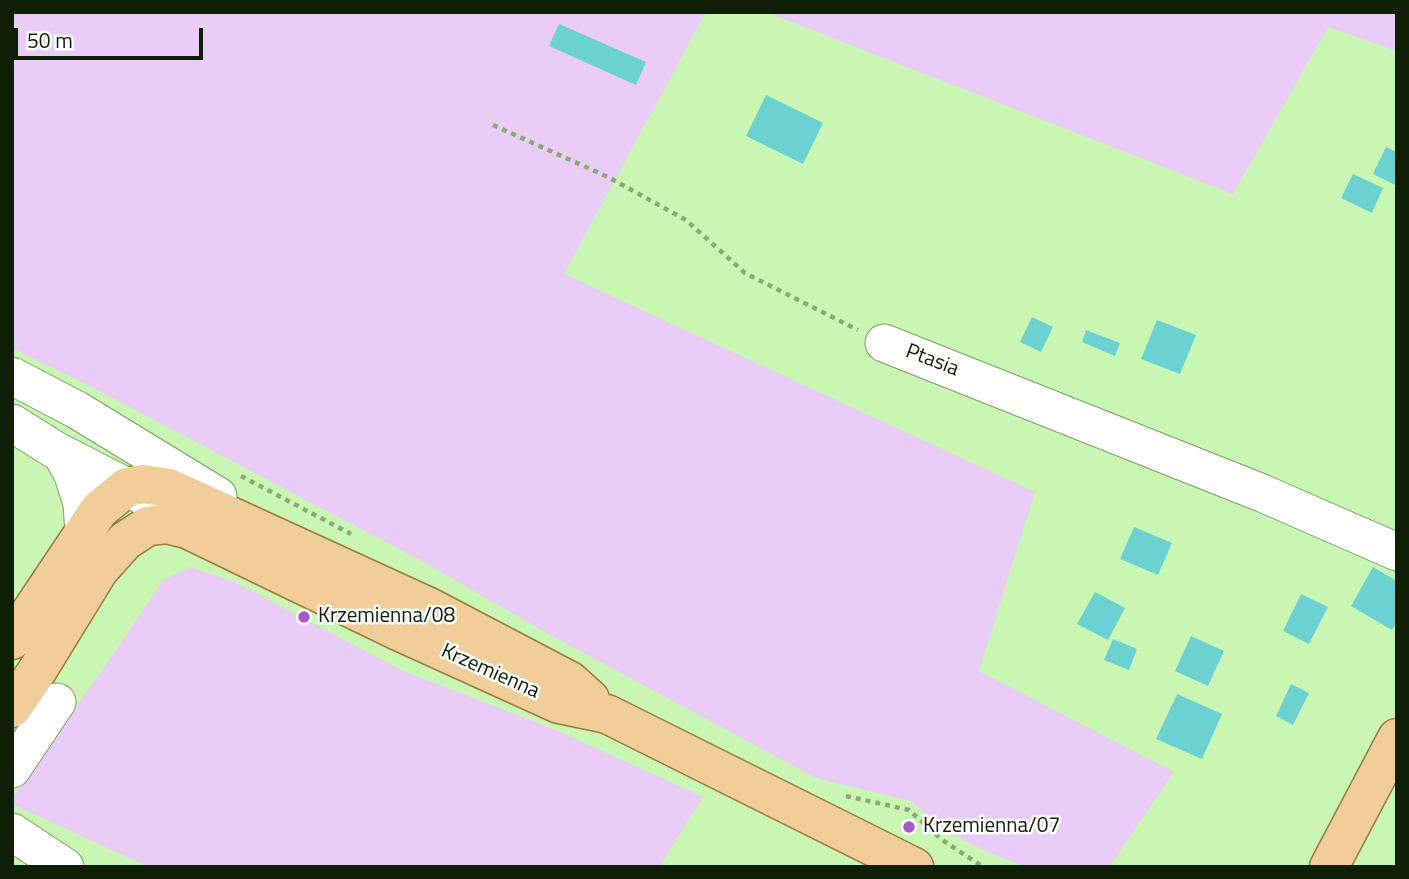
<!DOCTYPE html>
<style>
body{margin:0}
#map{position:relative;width:1409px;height:879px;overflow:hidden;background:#caf6b3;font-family:"Titillium Web",sans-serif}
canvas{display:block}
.frame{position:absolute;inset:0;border:14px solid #0f1f06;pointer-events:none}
.scale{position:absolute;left:14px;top:28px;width:189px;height:32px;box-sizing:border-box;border:4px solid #0f1f06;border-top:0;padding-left:9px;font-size:21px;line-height:24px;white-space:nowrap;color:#0f1f06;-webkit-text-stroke:5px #fff;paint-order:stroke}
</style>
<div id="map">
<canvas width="1409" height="879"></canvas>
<div class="frame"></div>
<div class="scale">50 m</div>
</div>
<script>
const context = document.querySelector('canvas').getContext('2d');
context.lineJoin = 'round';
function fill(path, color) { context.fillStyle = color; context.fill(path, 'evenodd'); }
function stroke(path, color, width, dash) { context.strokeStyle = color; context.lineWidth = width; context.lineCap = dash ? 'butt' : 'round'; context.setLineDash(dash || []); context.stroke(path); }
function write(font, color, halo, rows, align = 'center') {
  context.font = font + ' "Titillium Web",sans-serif'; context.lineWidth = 5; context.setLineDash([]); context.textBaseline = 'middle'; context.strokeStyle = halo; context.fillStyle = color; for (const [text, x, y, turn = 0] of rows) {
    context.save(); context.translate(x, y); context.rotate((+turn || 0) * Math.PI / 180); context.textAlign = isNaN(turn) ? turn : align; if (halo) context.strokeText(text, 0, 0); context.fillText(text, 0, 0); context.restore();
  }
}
fill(new Path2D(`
 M12 12H706L564 274 1035 492 979 671 1174 772 1109 867H1026L984 850 944 831 911 801 816 778 545 632 424 562 82 382 12 348Z
 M766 12H1397V51L1328 27 1233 194Z
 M190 567 237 583 401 670 556 730 703 797 659 867H149L12 804V798L119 646 163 580Z`), '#e9ccf7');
fill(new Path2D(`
 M559 24 646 62 636 85 549 46Z
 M766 95 823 123 803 164 746 136Z
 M1386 147 1397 152V186L1373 174Z
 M1353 174 1383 188 1372 213 1341 198Z
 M1032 317 1053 327 1041 352 1020 342Z
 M1157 320 1196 335 1180 374 1141 359Z
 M1086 330 1120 343 1115 356 1082 342Z
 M1134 527 1172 543 1158 575 1120 559Z
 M1373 567 1397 581V622L1392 630 1351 606Z
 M1095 592 1125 608 1108 640 1077 624Z
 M1301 594 1328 607 1309 644 1283 631Z
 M1191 636 1224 651 1208 686 1175 671Z
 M1113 639 1137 649 1129 670 1104 660Z
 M1291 684 1309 693 1293 725 1276 716Z
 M1177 694 1222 714 1202 759 1156 739Z`), '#6bd2d1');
const minor = new Path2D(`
 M884 343 1262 493 1397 552
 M12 376 77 410 218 496
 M12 423 55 450 127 487 152 501
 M61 453 73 475 82 504 84 533
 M12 769 57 702
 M12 832 65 867`);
const major = new Path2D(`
 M12 640 99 510 127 487 143 484 169 488 431 608 570 681 590 699
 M12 708 37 671 99 570 125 541 148 526 167 524 187 529 396 630 559 704 607 714 914 867
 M1329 867 1397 738`);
stroke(minor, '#78a061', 39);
stroke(major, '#9b7b39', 41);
stroke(new Path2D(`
 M493 125 608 177 686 220 745 273 858 330
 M241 476 351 534
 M846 796 909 810 941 839 983 867`), '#88ab76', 4.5, [5, 5]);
stroke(minor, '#fff', 37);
stroke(major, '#f1cd99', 38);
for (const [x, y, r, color] of [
 [304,617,7,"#a757c8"],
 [909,827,7,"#a757c8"]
]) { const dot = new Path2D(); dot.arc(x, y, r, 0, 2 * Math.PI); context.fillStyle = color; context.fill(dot); stroke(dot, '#fff', 2.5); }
write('21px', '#0f1f06', '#fff', [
 ["Ptasia",932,361,21],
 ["Krzemienna",490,672,24]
]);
write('21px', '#0f1f06', '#fff', [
 ["Krzemienna/08",318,617],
 ["Krzemienna/07",923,827]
], 'left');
</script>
